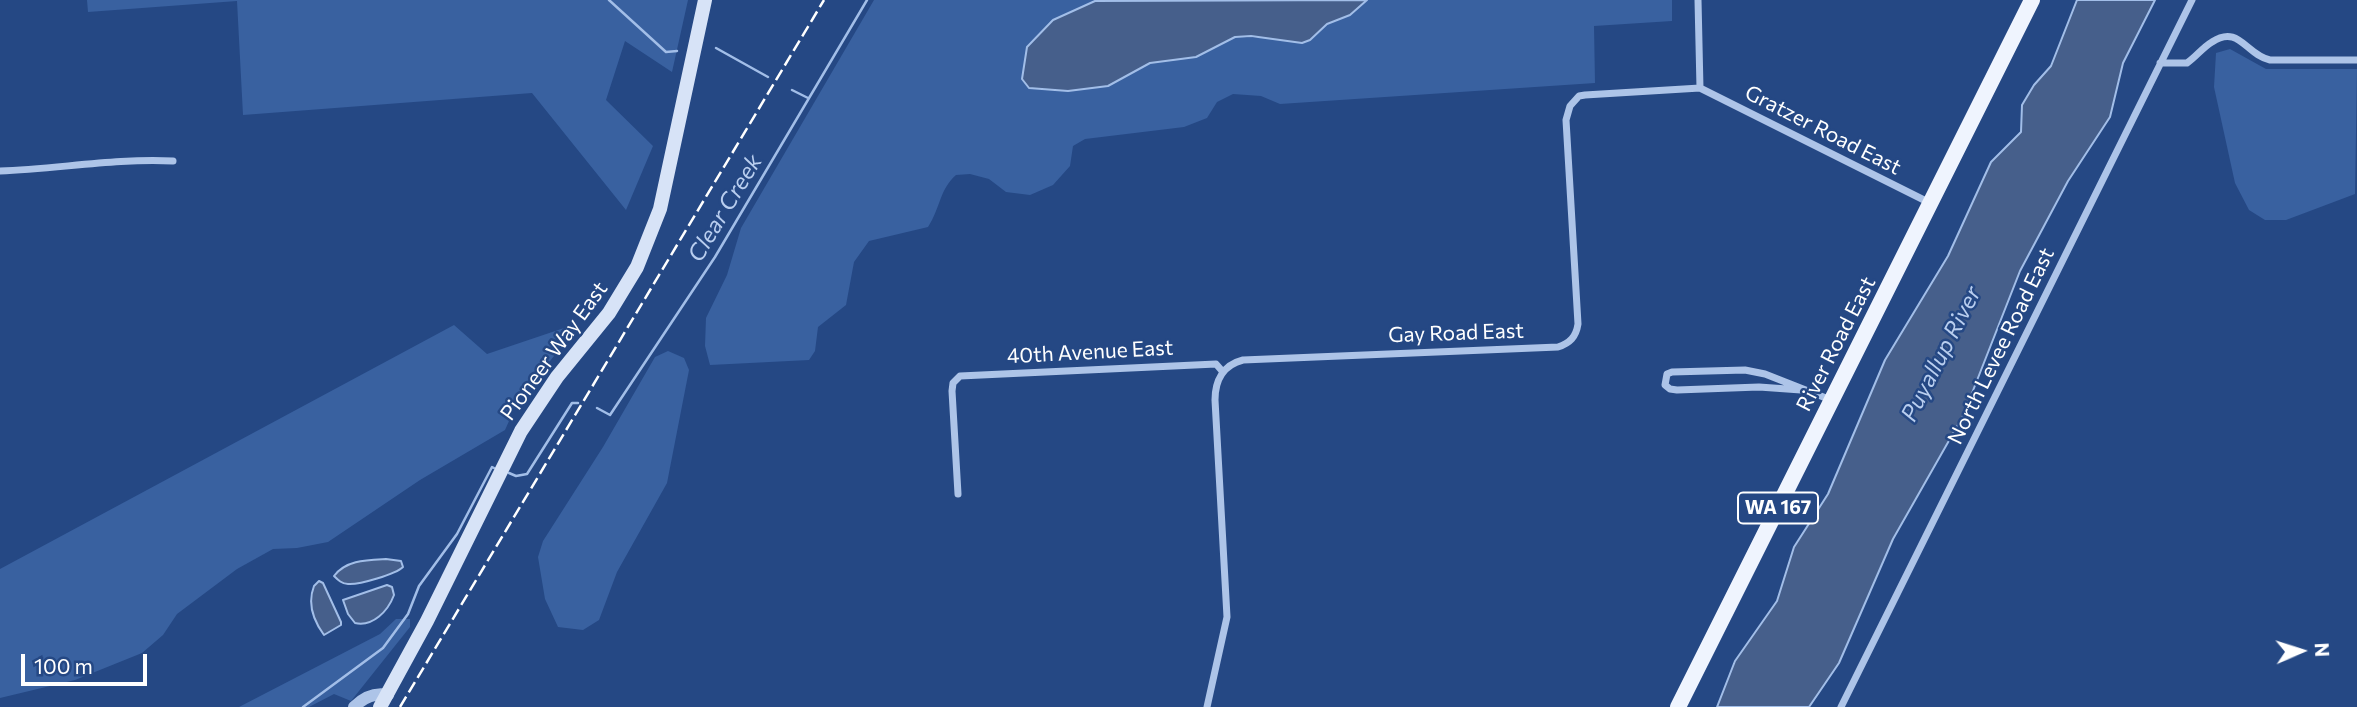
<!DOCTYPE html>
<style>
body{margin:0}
#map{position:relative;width:2357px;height:707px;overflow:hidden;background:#254884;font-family:Commissioner,sans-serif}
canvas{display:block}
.north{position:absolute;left:2266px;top:616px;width:70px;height:70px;-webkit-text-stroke:5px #254884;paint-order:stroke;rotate:87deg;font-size:19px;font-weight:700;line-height:28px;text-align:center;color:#fff}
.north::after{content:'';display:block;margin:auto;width:24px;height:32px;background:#fff;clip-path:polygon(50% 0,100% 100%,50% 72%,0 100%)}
.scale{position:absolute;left:21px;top:654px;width:126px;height:32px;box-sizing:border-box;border:4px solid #fff;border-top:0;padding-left:9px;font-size:21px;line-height:24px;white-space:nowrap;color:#fff;-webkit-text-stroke:5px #254884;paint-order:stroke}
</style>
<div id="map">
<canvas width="2357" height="707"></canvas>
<div class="north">N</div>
<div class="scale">100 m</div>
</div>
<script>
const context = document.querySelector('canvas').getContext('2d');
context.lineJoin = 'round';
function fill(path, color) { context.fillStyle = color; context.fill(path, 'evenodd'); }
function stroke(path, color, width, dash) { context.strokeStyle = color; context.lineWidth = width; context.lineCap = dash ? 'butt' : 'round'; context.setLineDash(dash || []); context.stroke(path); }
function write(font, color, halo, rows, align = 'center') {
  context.font = font + ' Commissioner,sans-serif'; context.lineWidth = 5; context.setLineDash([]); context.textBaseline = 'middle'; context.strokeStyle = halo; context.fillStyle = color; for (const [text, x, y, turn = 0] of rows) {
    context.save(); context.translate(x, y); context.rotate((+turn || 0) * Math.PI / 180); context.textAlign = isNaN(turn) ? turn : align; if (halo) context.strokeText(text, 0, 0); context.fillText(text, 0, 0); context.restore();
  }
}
fill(new Path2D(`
 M87 0H688L672 72 625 41 606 100 653 146 626 210 532 93 243 115 237 1 88 12Z
 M874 0H1103L1095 1 1053 20 1108 86 1150 63 1196 57 1235 37 1310 40 1327 24 1350 15 1367 0H1672V21L1594 26 1595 83 1280 104 1261 96 1233 94 1217 102 1207 118 1184 127 1085 139 1073 146 1070 166 1053 185 1030 195 1006 192 989 179 970 174 956 175C939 190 941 207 928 227L869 241 854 262 846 305 818 327 815 351 809 360 710 365 705 346 706 318 727 275 741 228Z
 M2230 49 2266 69H2357L2355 194 2286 220H2265L2249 210 2235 183 2214 87 2216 53Z
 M454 325 487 354 567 327 562 346 518 401 505 430 420 480 328 542 297 548 273 549 237 569 177 614 163 635 142 653 75 680 0 698V569Z
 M668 351 684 358 689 370 667 483 617 572 599 620 583 630 558 627 545 599 538 557 543 541 603 447 655 357Z
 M396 619H410V627L351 701 334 694 309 707H239L380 634Z`), '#3961a0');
const water = new Path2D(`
 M1367 0 1350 15 1327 24 1310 40 1302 43 1251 36 1235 37 1196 57 1150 63 1108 86 1068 91 1029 88 1022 79 1027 47 1053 20 1095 1Z
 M2077 0H2155L2123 63 2110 117 2068 181 2020 271 1963 416 1893 539 1839 663 1809 707H1717L1735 661 1777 601 1794 547 1828 494 1885 360 1948 256 1991 162 2021 132 2022 105 2034 85 2051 66Z
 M386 559 401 561 403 567C396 574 359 585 348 584 342 584 338 580 334 576 346 560 367 560 386 559Z
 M319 581 323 583 341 622V625L324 635C313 620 307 604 314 586Z
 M387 585 392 587 394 595C388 611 373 627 355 623L348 614 343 600Z`);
fill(water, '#465f8b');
stroke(water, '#a2bee8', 2);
stroke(new Path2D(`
 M609 0 666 52 677 51
 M716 48 768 77
 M792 90 808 98
 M597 408 610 415 715 257 867 0
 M509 473 516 476 527 474 572 403H578
 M303 707 383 648 408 614 419 586 457 534 492 467 494 468`), '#a2bee8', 2.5);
stroke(new Path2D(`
 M2160 63H2187C2196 57 2202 48 2212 42 2239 24 2246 55 2270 60H2357
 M1700 88 1930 203
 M0 171C58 169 116 158 173 161
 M1801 390 1759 387 1677 390 1670 389 1665 385 1667 374 1672 372 1745 370 1765 374 1831 400
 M958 494 952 391 953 383 960 376 1216 364 1223 372
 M1207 707 1227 617 1215 400C1215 381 1223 365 1243 360L1558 347C1570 343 1576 337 1578 324L1566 120 1570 106 1579 96 1585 95 1700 88 1698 0
 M1841 707 2192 0`), '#adc4e8', 7);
stroke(new Path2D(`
 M354 707C363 698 374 692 388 695`), '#adc4e8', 12);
stroke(new Path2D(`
 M380 707 427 621 521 431 557 377 609 313 637 267 660 209 705 0`), '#d7e3f7', 14);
stroke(new Path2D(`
 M1678 707 2032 0`), '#eff4fe', 16);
stroke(new Path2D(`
 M400 707 824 0`), '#fff', 2.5, [12, 5]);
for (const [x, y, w] of [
 [1778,508,80]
]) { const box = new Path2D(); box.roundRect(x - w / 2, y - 15.5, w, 31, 5); context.fillStyle = '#254884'; context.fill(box); stroke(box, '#fff', 2); }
write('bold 19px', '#fff', null, [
 ["WA 167",1778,508]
]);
write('21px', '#fff', '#254884', [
 ["Gratzer Road East",1823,130,27],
 ["Gay Road East",1456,333,-2],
 ["River Road East",1836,344,-63],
 ["North Levee Road East",2001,346,-64],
 ["Pioneer Way East",554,351,-54],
 ["40th Avenue East",1090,352,-3]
]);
write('italic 23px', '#b9ceef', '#254884', [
 ["Clear Creek",725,208,-59],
 ["Puyallup River",1941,354,-63]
]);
</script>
